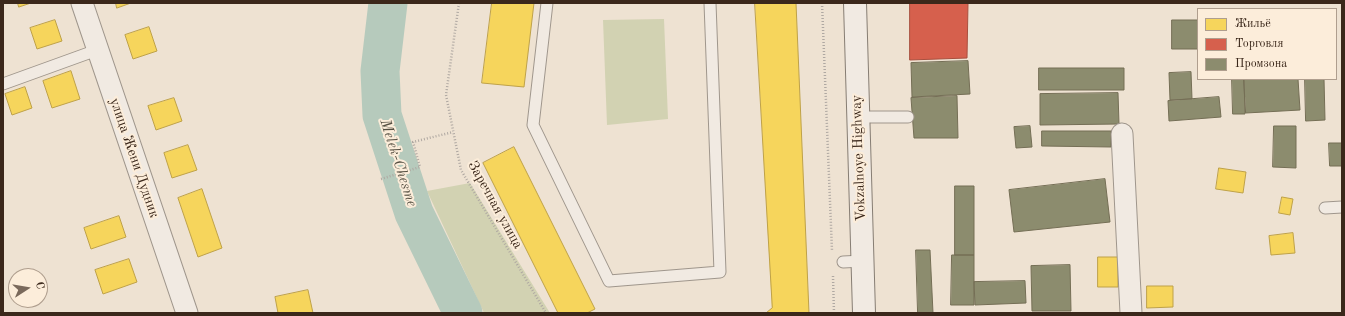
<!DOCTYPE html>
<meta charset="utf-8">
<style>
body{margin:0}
#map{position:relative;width:1345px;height:316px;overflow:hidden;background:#eee2d2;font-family:"Old Standard TT",serif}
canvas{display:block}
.frame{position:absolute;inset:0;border:4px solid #3b281b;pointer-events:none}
.legend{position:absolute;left:1197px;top:8px;width:140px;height:72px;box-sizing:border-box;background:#fcedda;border:1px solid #af9e8e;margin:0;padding:5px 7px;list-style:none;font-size:12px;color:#3b281b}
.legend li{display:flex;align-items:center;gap:8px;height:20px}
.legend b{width:20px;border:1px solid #af9e8e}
.north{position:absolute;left:8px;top:268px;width:40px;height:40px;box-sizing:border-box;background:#fcedda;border:1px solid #af9e8e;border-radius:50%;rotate:78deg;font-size:11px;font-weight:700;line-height:16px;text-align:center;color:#3b281b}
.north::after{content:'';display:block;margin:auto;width:14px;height:18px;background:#7a695b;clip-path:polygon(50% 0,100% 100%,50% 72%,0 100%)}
</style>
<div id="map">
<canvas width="1345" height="316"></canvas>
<div class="frame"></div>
<ul class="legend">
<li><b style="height:11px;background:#f6d55c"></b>Жильё</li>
<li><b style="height:11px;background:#d6604d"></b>Торговля</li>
<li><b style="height:11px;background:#8c8c6e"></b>Промзона</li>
</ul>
<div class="north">С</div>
</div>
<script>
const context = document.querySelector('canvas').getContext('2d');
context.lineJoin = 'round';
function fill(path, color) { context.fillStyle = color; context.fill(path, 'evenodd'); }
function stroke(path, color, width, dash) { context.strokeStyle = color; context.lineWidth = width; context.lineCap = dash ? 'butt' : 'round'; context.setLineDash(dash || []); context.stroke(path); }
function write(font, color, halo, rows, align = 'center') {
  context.font = font + ' "Old Standard TT",serif'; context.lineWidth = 4; context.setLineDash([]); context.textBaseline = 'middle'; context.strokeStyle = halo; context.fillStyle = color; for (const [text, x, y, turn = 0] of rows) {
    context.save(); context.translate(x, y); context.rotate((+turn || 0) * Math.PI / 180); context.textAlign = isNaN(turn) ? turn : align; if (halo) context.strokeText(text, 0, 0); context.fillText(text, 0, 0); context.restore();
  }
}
fill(new Path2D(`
 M664 19 668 119 607 125 603 20Z
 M470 183 550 313H484L427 191Z`), '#d2d2b2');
const homes = new Path2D(`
 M18 3H31L19 7Z
 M116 3H131L117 8Z
 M492 3H534L524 87 482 83Z
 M755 3H796L809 313H766L772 308Z
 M55 20 62 41 37 49 30 28Z
 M149 27 157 51 133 59 125 35Z
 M71 71 80 99 52 108 43 81Z
 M25 87 32 108 12 115 5 94Z
 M174 98 182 121 156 130 148 106Z
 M188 145 197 170 172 178 164 153Z
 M514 147 595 309 587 313H558L483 163Z
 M1219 168 1246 172 1243 193 1216 189Z
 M202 189 222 248 198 257 178 198Z
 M1282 197 1293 199 1290 215 1279 213Z
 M119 216 126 237 91 249 84 228Z
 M1293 233 1295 253 1271 255 1269 236Z
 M1098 257H1118V287H1098Z
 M129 259 137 282 103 294 95 270Z
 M1147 286H1173V307L1147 308Z
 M308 290 313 313H278L275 297Z`);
fill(homes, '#f6d55c');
stroke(homes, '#bea148', 1);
const shops = new Path2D(`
 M910 3H968L967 58 910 60Z`);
fill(shops, '#d6604d');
stroke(shops, '#a84f3e', 1);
const industry = new Path2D(`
 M1172 20H1198V49H1172Z
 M968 61 970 94 912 97 911 63Z
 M1039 68H1124V90H1039Z
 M1191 72 1192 99 1170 100 1169 73Z
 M1232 79H1244L1245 114H1233Z
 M1244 79H1298L1300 110 1246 113Z
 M1305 79H1324L1325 120 1306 121Z
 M1118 93 1119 124 1040 125V94Z
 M957 96 958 138H914L911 98Z
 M1219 97 1221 117 1169 121 1168 101Z
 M1030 126 1032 147 1016 148 1014 127Z
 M1274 126H1296V168L1273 167Z
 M1042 131H1111V147L1042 146Z
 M1329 143H1342V166H1330Z
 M1105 179 1110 222 1014 232 1009 190Z
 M955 186H974V255H955Z
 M916 250H930L933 313H918Z
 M952 255H974V305H951Z
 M1070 265 1071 311H1032L1031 266Z
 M1025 281 1026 303 975 305 974 282Z`);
fill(industry, '#8c8c6e');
stroke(industry, '#746e55', 1);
stroke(new Path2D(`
 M388 3 380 71 382 115 414 213 463 313`), '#b6cabc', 39);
const service = new Path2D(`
 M547 3 533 125 609 281 720 272 710 3
 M3 84 97 50
 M858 117H908
 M1325 208 1342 207
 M843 262 863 261`);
const minor = new Path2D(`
 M82 3 187 313
 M1122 134 1131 313`);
const secondary = new Path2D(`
 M855 3 864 313`);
stroke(service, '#9f968c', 13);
stroke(minor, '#9f968c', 23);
stroke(secondary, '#867d73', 24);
stroke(new Path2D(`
 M459 3 446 95 461 170 546 313
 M822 3 832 251
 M381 179 420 167 413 142 453 132
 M833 276 834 313`), '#afa8a2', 2.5, [1, 2]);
stroke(service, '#f1eae2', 11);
stroke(minor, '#f1eae2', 21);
stroke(secondary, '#f1eae2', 22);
write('14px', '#3b281b', '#fcedda', [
 ["улица Жени Дудник",134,158,71],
 ["Vokzalnoye Highway",859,158,-92],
 ["Заречная улица",495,205,61]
]);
write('italic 15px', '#544e41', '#fcedda', [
 ["Melek-Chesme",398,163,72]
]);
</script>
